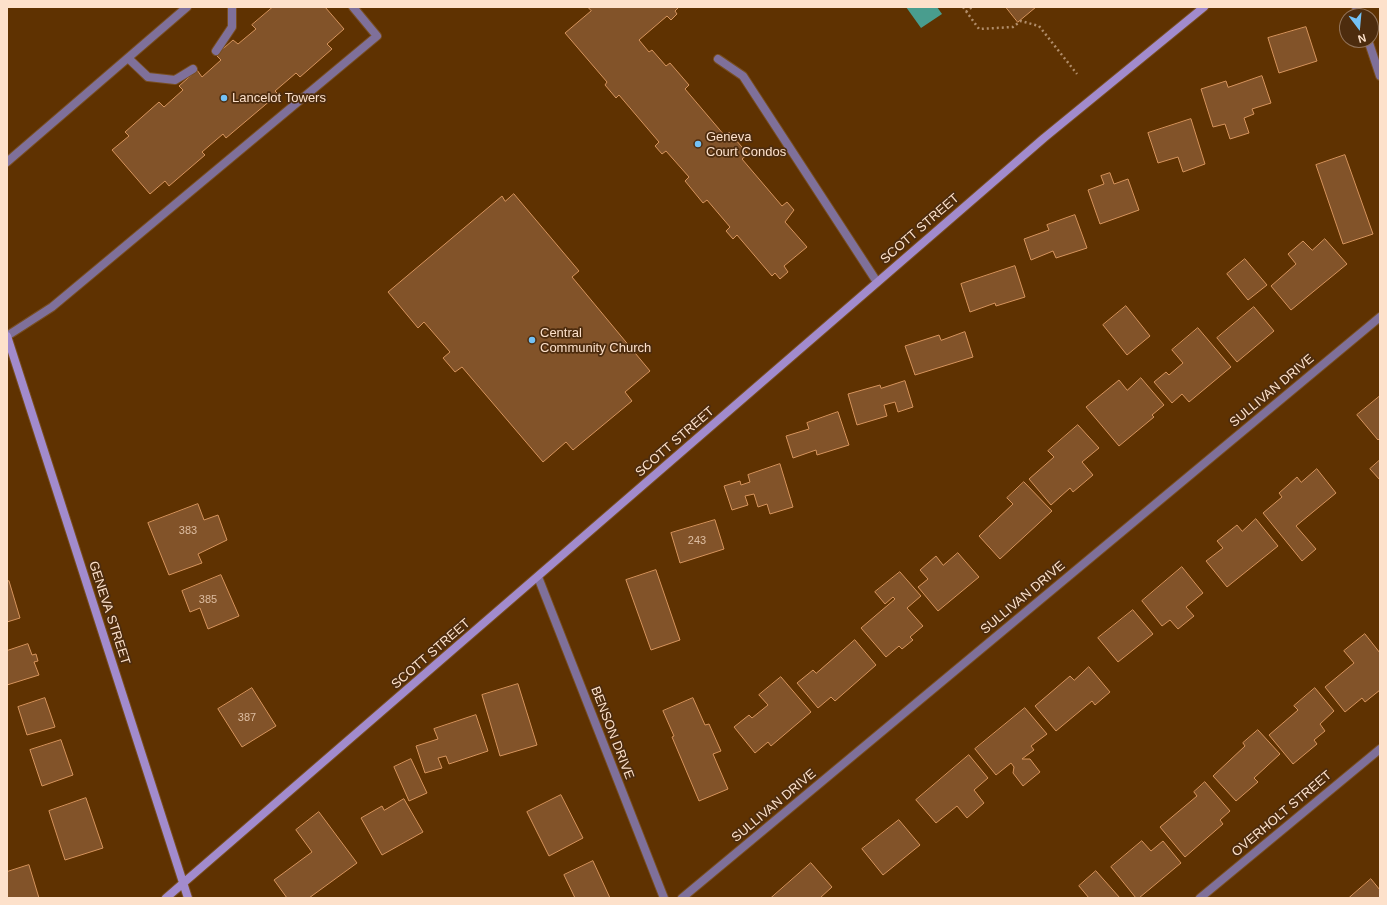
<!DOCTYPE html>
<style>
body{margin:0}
#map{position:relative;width:1387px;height:905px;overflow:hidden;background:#5f3201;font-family:Arial,sans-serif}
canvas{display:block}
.frame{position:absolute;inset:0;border:8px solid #fde1cb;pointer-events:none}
.north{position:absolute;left:1339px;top:8px;width:40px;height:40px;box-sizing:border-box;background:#4d2c0e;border:1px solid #93745a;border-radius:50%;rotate:164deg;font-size:11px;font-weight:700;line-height:16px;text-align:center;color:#fde1cb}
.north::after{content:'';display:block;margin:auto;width:14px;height:18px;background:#73c1f5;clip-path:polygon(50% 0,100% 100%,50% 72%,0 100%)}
</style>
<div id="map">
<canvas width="1387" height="905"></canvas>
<div class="frame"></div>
<div class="north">N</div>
</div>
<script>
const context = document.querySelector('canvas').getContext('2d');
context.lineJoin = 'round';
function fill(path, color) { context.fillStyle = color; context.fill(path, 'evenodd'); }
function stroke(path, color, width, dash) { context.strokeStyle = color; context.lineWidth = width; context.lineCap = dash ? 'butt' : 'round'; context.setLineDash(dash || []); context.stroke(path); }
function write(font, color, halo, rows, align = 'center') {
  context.font = font + ' Arial,sans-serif'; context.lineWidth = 3.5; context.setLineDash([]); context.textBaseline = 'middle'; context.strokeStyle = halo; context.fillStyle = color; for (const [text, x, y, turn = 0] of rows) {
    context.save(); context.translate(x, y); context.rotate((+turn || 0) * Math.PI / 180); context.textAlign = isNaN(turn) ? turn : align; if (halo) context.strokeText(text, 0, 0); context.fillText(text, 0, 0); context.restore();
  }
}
fill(new Path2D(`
 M906 7H937L942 14 921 28Z`), '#499d8e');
const building = new Path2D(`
 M273 7H325L344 29 327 44 332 49 300 77 296 73 275 91 278 94 226 138 223 134 202 152 205 155 169 186 165 181 150 194 112 150 129 136 125 132 159 102 164 107 183 90 179 86 197 70 202 77 221 60 216 55 233 40 238 44 256 29 252 25Z
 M588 7H679L675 11 677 14 671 20 667 16 639 40 649 52 652 50 666 66 670 63 689 85 685 89 725 136 729 132 748 154 742 159 782 206 787 202 794 210 785 222 807 247 784 266 788 272 780 279 775 273 772 276 737 235 733 239 726 231 730 227 707 200 703 203 685 181 689 177 666 151 662 154 655 146 659 142 619 95 616 98 605 85 607 82 565 33 591 11Z
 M1006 7H1036L1018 22Z
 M1306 27 1317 61 1279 73 1268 38Z
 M1262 76 1271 103 1252 109 1254 114 1244 118 1249 133 1230 139 1225 124 1213 127 1201 89 1226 81 1228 87Z
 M1191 119 1205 164 1183 172 1178 157 1158 163 1148 133Z
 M1345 155 1373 234 1343 244 1316 165Z
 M1110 173 1114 184 1128 179 1139 210 1100 224 1088 190 1104 184 1101 176Z
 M514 194 579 271 572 277 650 371 625 392 632 401 573 450 566 442 543 462 462 367 455 372 443 358 450 352 424 322 418 328 388 292 502 196 505 201Z
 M1075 215 1087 248 1056 258 1053 251 1031 260 1024 239 1049 230 1047 225Z
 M1325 239 1347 264 1291 310 1271 286 1296 264 1288 254 1303 241 1312 250Z
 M1245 259 1267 285 1248 300 1227 274Z
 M1015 266 1025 297 996 306 995 303 970 312 961 284Z
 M1126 306 1150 336 1127 355 1103 325Z
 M1254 307 1274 331 1237 362 1217 338Z
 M1198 328 1231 367 1189 402 1182 394 1172 403 1154 382 1166 372 1169 375 1183 363 1172 350Z
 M965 332 973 357 915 375 905 346 939 335 941 340Z
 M1141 378 1164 405 1152 415 1154 417 1119 446 1086 407 1119 380 1127 390Z
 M905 381 913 407 898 412 895 402 884 405 887 416 857 425 848 394 880 385 881 388Z
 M1380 396V438L1378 440 1357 415Z
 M838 412 849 445 817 455 816 450 793 458 786 436 809 429 807 423Z
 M1078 425 1099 448 1082 462 1093 475 1073 492 1070 488 1051 505 1029 479 1054 457 1048 451Z
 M1380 460V480L1370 469Z
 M780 464 793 507 770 514 767 504 758 507 754 494 745 496 748 505 732 510 724 486 740 481 741 485 750 482 748 475Z
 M1317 469 1336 493 1296 526 1316 549 1302 561 1263 513 1282 497 1279 493 1297 477 1301 482Z
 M1024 482 1052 511 1000 559 979 536 1013 504 1007 498Z
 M198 504 204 520 218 515 227 540 198 554 202 563 169 575 148 523Z
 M1256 519 1278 546 1227 587 1206 561 1223 548 1217 541 1237 525 1242 531Z
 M715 520 724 549 680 563 671 533Z
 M958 553 979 577 938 611 918 587 928 579 920 570 936 556 943 565Z
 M1182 567 1203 593 1186 607 1194 616 1178 629 1170 620 1162 626 1142 601Z
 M656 570 680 640 651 650 626 580Z
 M900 572 921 596 907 608 923 626 910 637 913 640 902 649 899 646 886 657 861 628 895 599 893 597 885 604 875 592Z
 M221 575 239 616 208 629 200 608 190 612 182 591Z
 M9 581 20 618 7 622V582Z
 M1133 610 1153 634 1118 662 1098 638Z
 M1365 634 1380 653V690L1365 702 1362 698 1345 712 1325 687 1354 663 1344 651Z
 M855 640 876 665 835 701 831 697 818 708 797 683 813 670 816 673Z
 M28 644 32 655 36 654 38 661 34 662 39 675 7 685V651Z
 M1089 667 1110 692 1095 705 1092 701 1056 731 1035 706 1070 676 1074 680Z
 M781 677 811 712 771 746 768 742 755 753 734 727 749 715 752 718 768 705 759 695Z
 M518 684 537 745 500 756 482 695Z
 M252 688 276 726 242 747 218 709Z
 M1315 688 1334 711 1320 724 1325 731 1314 740 1317 744 1293 764 1269 735 1298 710 1294 706Z
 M45 698 55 727 27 735 18 707Z
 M693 698 705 725 709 724 721 751 713 754 728 789 699 801 672 737 674 736 663 711Z
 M1025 708 1047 734 1031 746 1034 750 1022 759H1030L1040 772 1023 786 1013 773 1014 767 1011 763 996 775 975 749Z
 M476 715 488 751 449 764 446 756 438 758 442 768 425 773 416 746 438 739 434 729Z
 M1258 730 1280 754 1254 778 1258 782 1236 801 1213 776 1245 746 1243 743Z
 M61 740 73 775 42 786 30 750Z
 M969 755 988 778 974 790 984 803 967 818 957 806 936 823 916 800Z
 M411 759 427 793 409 801 394 767Z
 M1205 782 1230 811 1220 820 1223 824 1185 857 1160 827 1197 796 1194 792Z
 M561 795 583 838 549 856 527 812Z
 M86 798 103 848 65 860 49 811Z
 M404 799 423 832 382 855 361 818 382 806 384 810Z
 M319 812 357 863 309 898H287L274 880 312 852 296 830Z
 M899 820 920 845 883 875 862 849Z
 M1142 841 1151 851 1163 841 1181 863 1139 898H1136L1111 867Z
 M593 861 610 898H575L564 875Z
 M811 863 832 887 820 898H771Z
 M29 865 39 898H7V872Z
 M1096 871 1120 898H1089L1079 886Z
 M1371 879 1380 890V898H1349Z`);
fill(building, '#825329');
stroke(building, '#d6945d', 1);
const lane = new Path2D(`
 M216 51 232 27V7
 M128 58 148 77 175 80 193 69
 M718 59 743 76 877 282
 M7 162 187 7
 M7 336 52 307 377 36 353 7`);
const street = new Path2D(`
 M1356 7 1359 16
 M1368 40 1380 76
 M538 577 664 898
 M682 898 1380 317
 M1200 898 1380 749`);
const secondary = new Path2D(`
 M7 336 188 898
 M166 898 1044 138 1204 7`);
stroke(lane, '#784e21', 10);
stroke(street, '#784e21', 10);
stroke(secondary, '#784e21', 10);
stroke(new Path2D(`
 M963 7 979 29 1013 27 1021 21 1039 26 1077 74
 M966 12 972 7`), '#b18d6a', 2.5, [2, 3]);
stroke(lane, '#7f709a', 8);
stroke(street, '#7f709a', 8);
stroke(secondary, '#a28bcd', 8);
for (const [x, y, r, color] of [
 [224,98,4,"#73c1f5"],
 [698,144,4,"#73c1f5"],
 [532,340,4,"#73c1f5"]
]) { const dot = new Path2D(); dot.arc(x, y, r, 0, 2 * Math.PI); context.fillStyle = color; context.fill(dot); stroke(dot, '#4d2c0e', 1.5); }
write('11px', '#debea2', null, [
 ["383",188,531],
 ["243",697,541],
 ["385",208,600],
 ["387",247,718]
]);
write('13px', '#fde1cb', '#4d2c0e', [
 ["Lancelot Towers",232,98],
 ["Geneva",706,137],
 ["Court Condos",706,152],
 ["Central",540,333],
 ["Community Church",540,348]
], 'left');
write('13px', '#fde1cb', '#4d2c0e', [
 ["SCOTT STREET",920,229,-41],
 ["SULLIVAN DRIVE",1272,391,-40],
 ["SCOTT STREET",675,442,-41],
 ["SULLIVAN DRIVE",1023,598,-40],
 ["GENEVA STREET",109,613,72],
 ["SCOTT STREET",431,654,-41],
 ["BENSON DRIVE",612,733,69],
 ["SULLIVAN DRIVE",774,806,-40],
 ["OVERHOLT STREET",1282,814,-40]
]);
</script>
